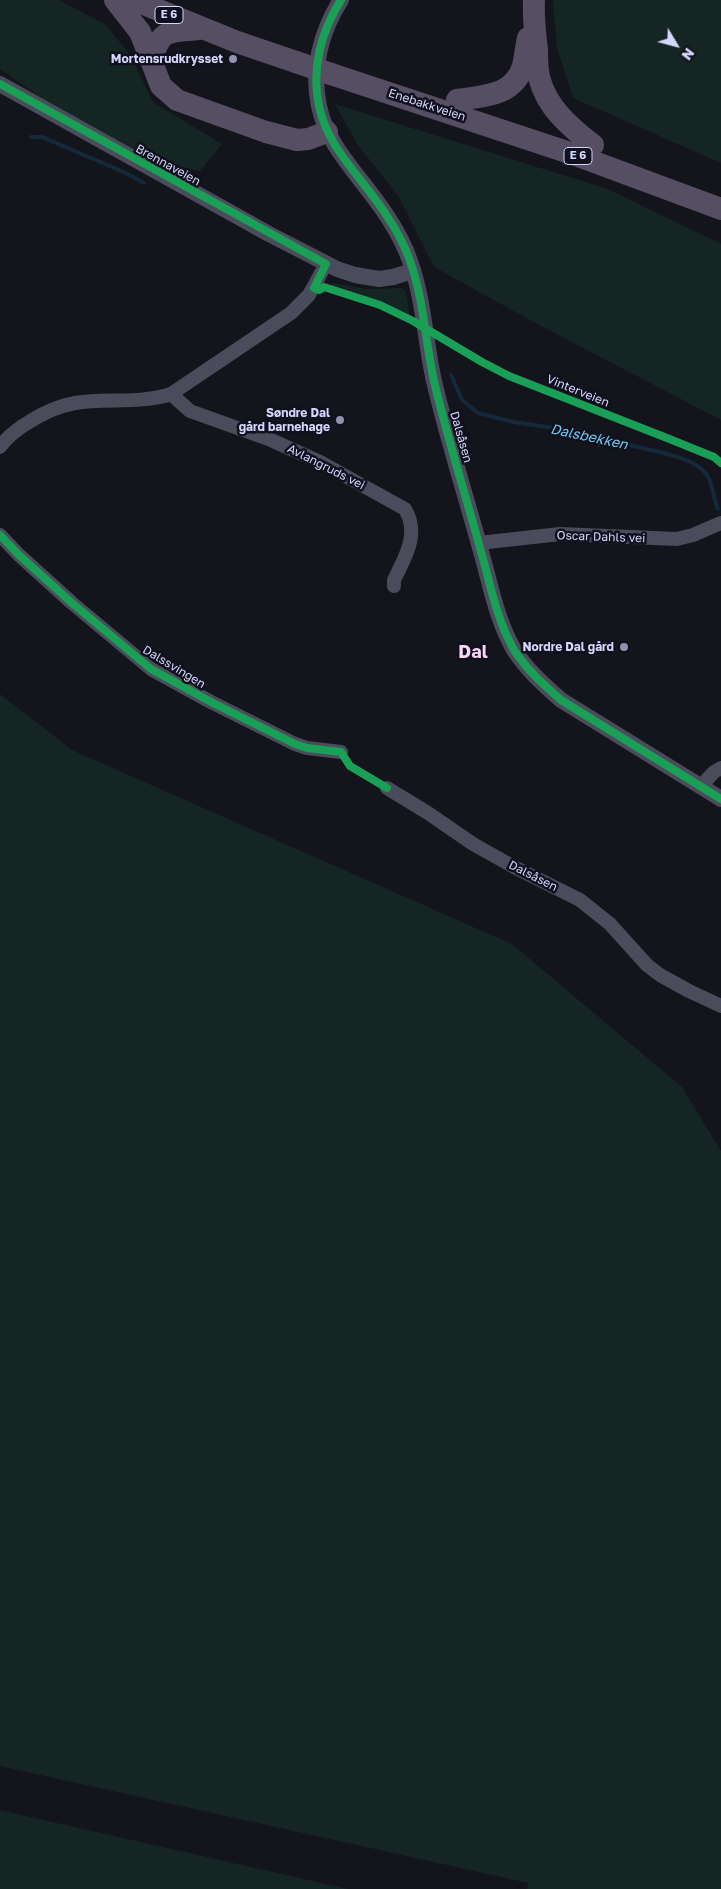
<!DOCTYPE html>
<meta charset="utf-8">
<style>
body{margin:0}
#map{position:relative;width:721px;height:1889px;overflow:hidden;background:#14141c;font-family:"Golos Text",sans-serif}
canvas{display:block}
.north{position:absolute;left:651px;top:20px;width:50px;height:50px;-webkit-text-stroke:4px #10101f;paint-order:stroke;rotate:127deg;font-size:14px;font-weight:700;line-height:20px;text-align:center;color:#d4d7f9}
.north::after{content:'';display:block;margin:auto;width:18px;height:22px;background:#d4d7f9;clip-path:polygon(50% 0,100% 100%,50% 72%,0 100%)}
</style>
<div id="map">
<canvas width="721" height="1889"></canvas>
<div class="north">N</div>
</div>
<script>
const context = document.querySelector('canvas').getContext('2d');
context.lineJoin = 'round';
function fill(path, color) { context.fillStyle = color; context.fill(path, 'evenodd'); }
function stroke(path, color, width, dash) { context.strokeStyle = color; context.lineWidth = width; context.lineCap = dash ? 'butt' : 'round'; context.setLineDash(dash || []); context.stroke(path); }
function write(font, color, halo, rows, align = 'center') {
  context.font = font + ' "Golos Text",sans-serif'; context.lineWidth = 5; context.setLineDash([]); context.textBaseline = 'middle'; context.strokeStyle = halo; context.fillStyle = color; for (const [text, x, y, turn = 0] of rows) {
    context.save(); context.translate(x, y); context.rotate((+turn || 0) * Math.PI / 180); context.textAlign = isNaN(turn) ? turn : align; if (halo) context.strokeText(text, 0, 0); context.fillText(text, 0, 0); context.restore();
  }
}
fill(new Path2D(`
 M0 0H59L106 25 131 56 153 102 222 144 200 171 149 160 44 100 0 69Z
 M553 0H721V163L573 98 557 48Z
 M335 104 608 189 721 244V420L539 325 434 267 399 197 357 144Z
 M334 283 368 289 402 288 406 292 410 316 378 301 335 289 331 284Z
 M0 694 72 750 512 944 682 1087 721 1151V1889H527L528 1883 0 1766Z
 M0 1810 348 1889H0Z`), '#142523');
stroke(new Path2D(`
 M31 137H42L126 173 144 183
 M451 375 462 400 478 413 513 422 555 428 664 453C681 458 703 463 710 481 713 490 714 500 718 509`), '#142a3c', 4);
stroke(new Path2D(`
 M171 394 190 411 271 440 322 463 405 509C420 534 405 557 394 580V586
 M0 447C8 436 17 429 29 422 43 413 59 406 75 403 107 398 140 404 171 394L291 313 309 295 326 264
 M0 535 19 555 72 603 151 669 211 702 295 744 307 748 341 752
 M479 543 560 534 677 539 693 535 721 523
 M700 787 714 772 721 768
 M387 788 428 813 473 844 514 867 580 900 610 924 647 965 660 975 689 991 721 1006`), '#4a4c5b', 14);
stroke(new Path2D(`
 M341 0C321 31 311 70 319 106 325 136 344 159 362 182 381 206 400 232 410 261 424 300 425 341 434 381 447 437 465 493 480 548 490 582 496 619 514 650 527 670 544 685 561 700L721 799
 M0 84 269 234 337 269 355 275 379 279 393 277 413 271`), '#4a4c5b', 16);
stroke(new Path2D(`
 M115 0 140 32 161 86 177 100 266 132 297 140 308 139 327 132
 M134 0 237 42 296 62
 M534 0C533 19 535 32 537 50 537 59 537 68 539 77 546 107 570 127 593 145
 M152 59C161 28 169 32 199 29
 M331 74 570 153 721 209
 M457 100C484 96 514 96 523 66 525 57 526 47 528 38`), '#564e62', 22);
stroke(new Path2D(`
 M296 62 331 74`), '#564e62', 22);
stroke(new Path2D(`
 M341 0C321 31 311 70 319 106 325 136 344 159 362 182 381 206 400 232 410 261 424 300 425 341 434 381 447 437 465 493 480 548 490 582 496 619 514 650 527 670 544 685 561 700L721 799
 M0 84 326 264 314 288 319 290 324 287 380 305 413 321 482 362 509 376 667 438 714 457 721 463
 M0 535 19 555 72 603 151 669 211 702 295 744 307 748 341 752 350 766 387 788`), '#1a9f57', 8);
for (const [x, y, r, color] of [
 [233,59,5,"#9193ac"],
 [340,420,5,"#9193ac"],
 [624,647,5,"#9193ac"]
]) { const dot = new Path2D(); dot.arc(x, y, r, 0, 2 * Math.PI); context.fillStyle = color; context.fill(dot); stroke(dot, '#10101f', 2); }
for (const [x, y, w] of [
 [169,15,28],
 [578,156,28]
]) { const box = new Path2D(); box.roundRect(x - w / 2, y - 8.5, w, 17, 4); context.fillStyle = '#10101f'; context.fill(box); stroke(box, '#d4d7f9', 1); }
write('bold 11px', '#d4d7f9', null, [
 ["E 6",169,15],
 ["E 6",578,156]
]);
write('bold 12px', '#d4d7f9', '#10101f', [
 ["Mortensrudkrysset",223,59],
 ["Søndre Dal",330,413],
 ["gård barnehage",330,427],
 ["Nordre Dal gård",614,647]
], 'right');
write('12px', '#d4d7f9', '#10101f', [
 ["Enebakkveien",427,105,18],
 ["Brennaveien",168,165,29],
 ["Vinterveien",578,391,22],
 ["Dalsåsen",461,437,74],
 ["Avlangruds vei",326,467,27],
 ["Oscar Dahls vei",601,537,2],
 ["Dalssvingen",174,667,31],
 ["Dalsåsen",533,876,27]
]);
write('italic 14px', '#71c8eb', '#10101f', [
 ["Dalsbekken",589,437,12]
]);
write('bold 18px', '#f9d6f3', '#10101f', [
 ["Dal",473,652]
]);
</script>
